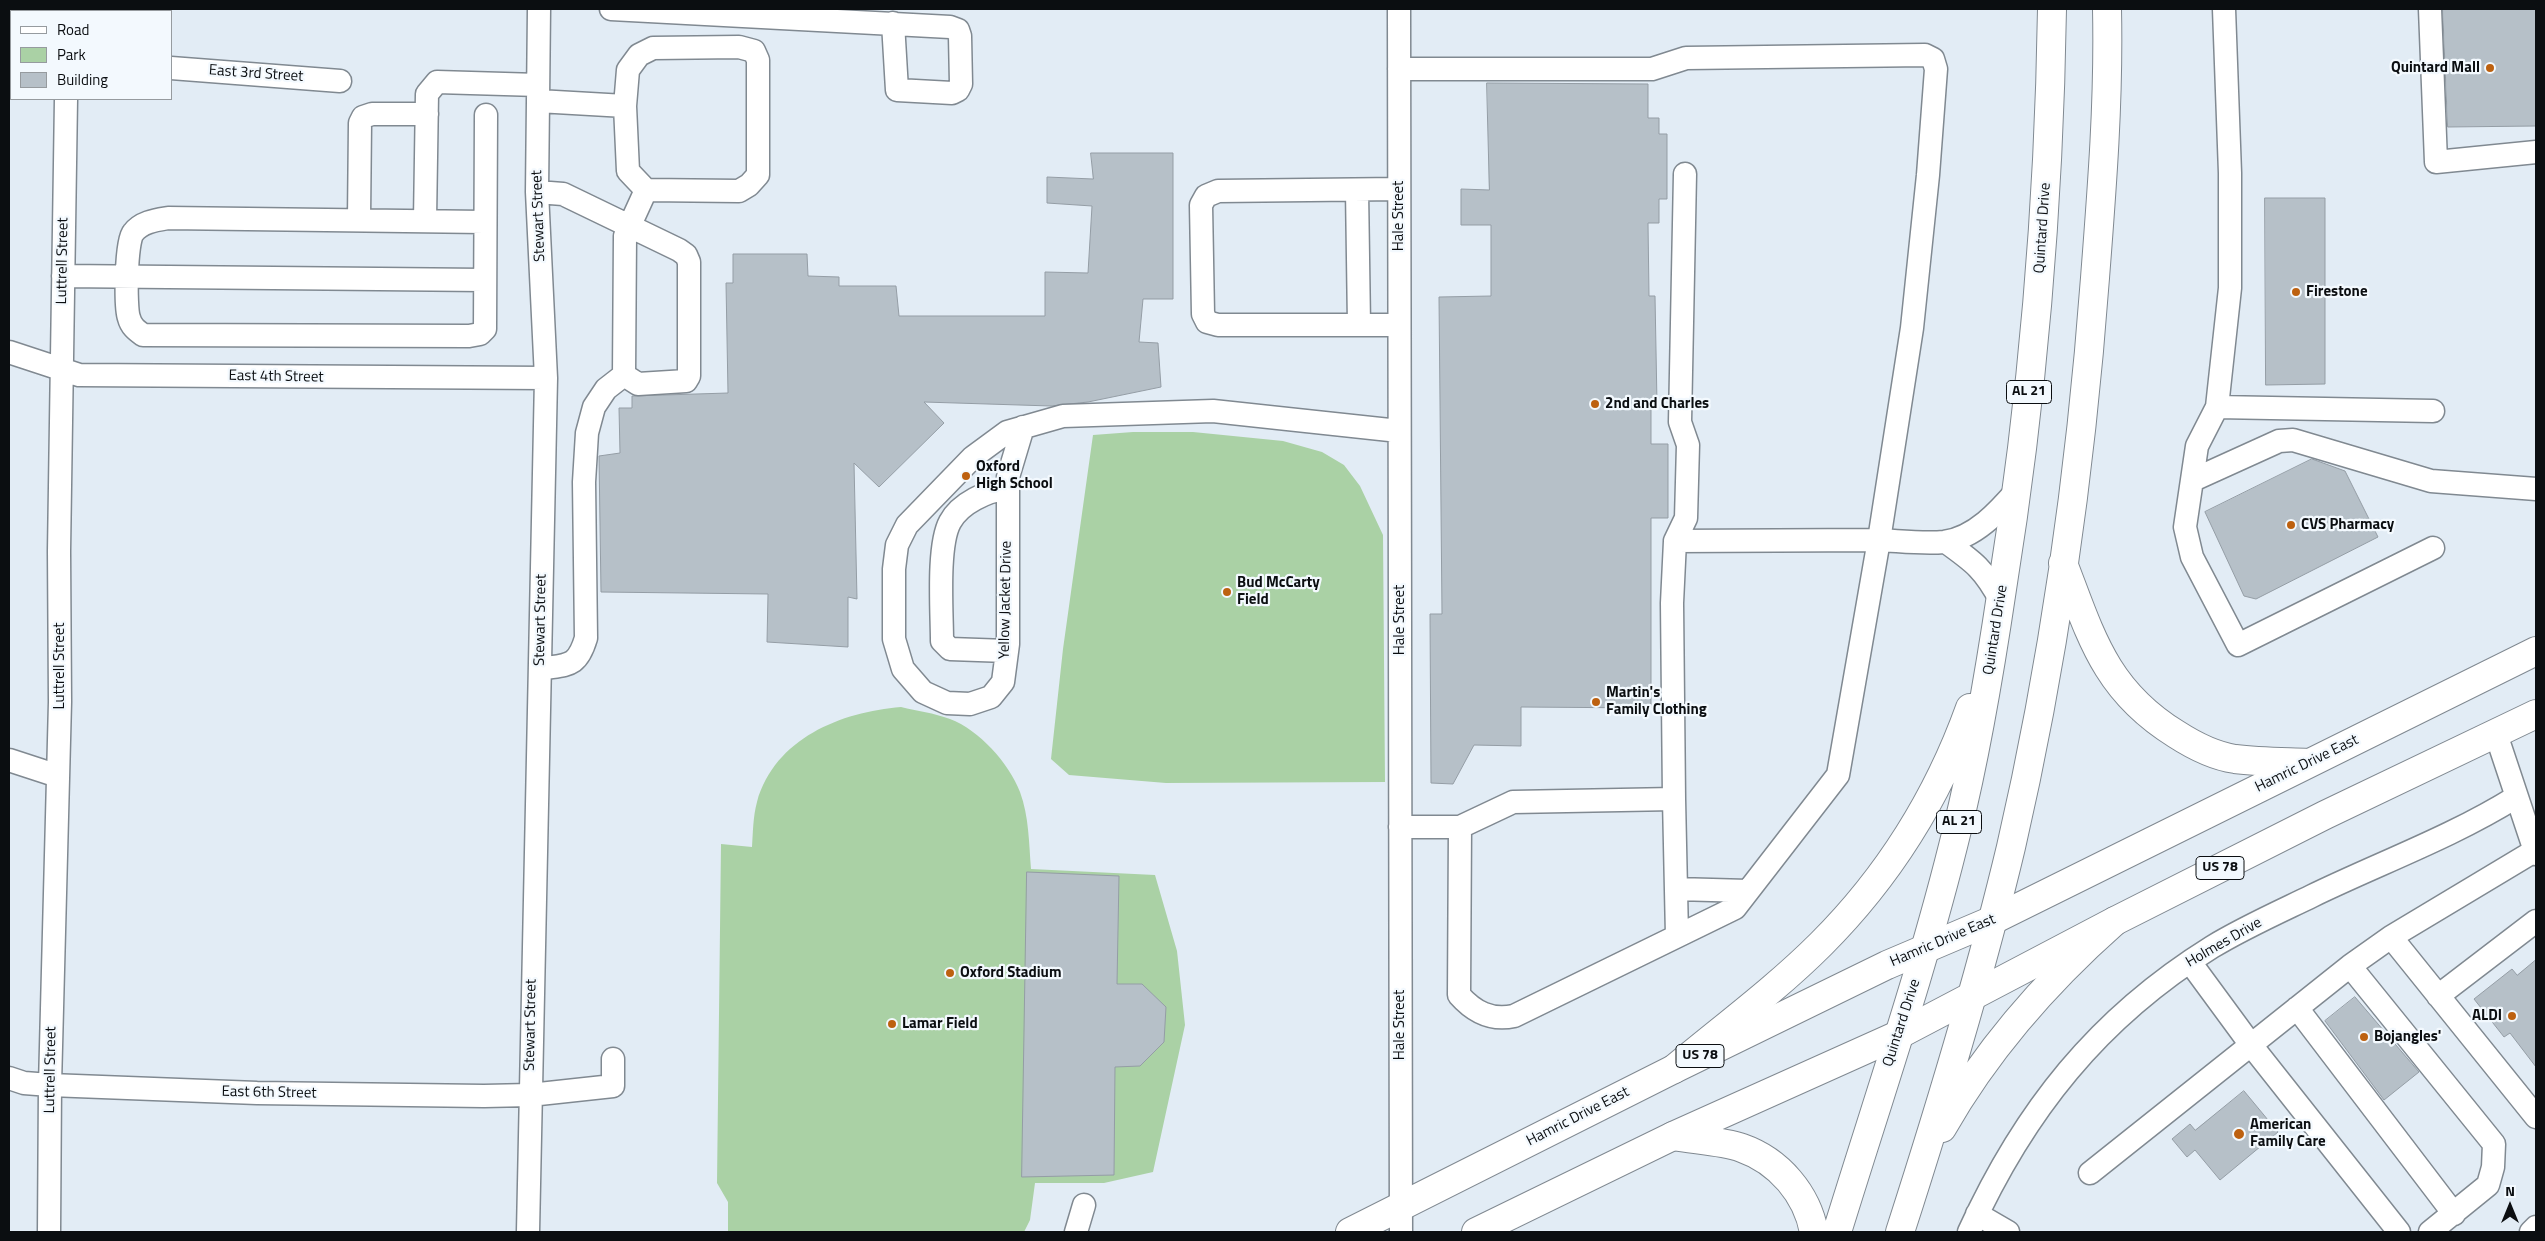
<!DOCTYPE html>
<style>
body{margin:0}
#map{position:relative;width:2545px;height:1241px;overflow:hidden;background:#e2ecf5;font-family:"Titillium Web",sans-serif}
canvas{display:block}
.frame{position:absolute;inset:0;border:10px solid #0b0e11;pointer-events:none}
.legend{position:absolute;left:10px;top:10px;width:162px;height:90px;box-sizing:border-box;background:#f3f9fe;border:1px solid #969b9f;margin:0;padding:6px 9px;list-style:none;font-size:15px;color:#0b0e11}
.legend li{display:flex;align-items:center;gap:10px;height:25px}
.legend b{width:25px;border:1px solid #969b9f}
.north{position:absolute;left:2485px;top:1181px;width:50px;height:50px;-webkit-text-stroke:4px #f3f9fe;paint-order:stroke;rotate:0deg;font-size:14px;font-weight:700;line-height:20px;text-align:center;color:#0b0e11}
.north::after{content:'';display:block;margin:auto;width:18px;height:22px;background:#0b0e11;clip-path:polygon(50% 0,100% 100%,50% 72%,0 100%)}
</style>
<div id="map">
<canvas width="2545" height="1241"></canvas>
<div class="frame"></div>
<ul class="legend">
<li><b style="height:6px;background:#fff"></b>Road</li>
<li><b style="height:14px;background:#aad1a5"></b>Park</li>
<li><b style="height:14px;background:#b6c0c8"></b>Building</li>
</ul>
<div class="north">N</div>
</div>
<script>
const context = document.querySelector('canvas').getContext('2d');
context.lineJoin = 'round';
function fill(path, color) { context.fillStyle = color; context.fill(path, 'evenodd'); }
function stroke(path, color, width, dash) { context.strokeStyle = color; context.lineWidth = width; context.lineCap = dash ? 'butt' : 'round'; context.setLineDash(dash || []); context.stroke(path); }
function write(font, color, halo, rows, align = 'center') {
  context.font = font + ' "Titillium Web",sans-serif'; context.lineWidth = 4.5; context.setLineDash([]); context.textBaseline = 'middle'; context.strokeStyle = halo; context.fillStyle = color; for (const [text, x, y, turn = 0] of rows) {
    context.save(); context.translate(x, y); context.rotate((+turn || 0) * Math.PI / 180); context.textAlign = isNaN(turn) ? turn : align; if (halo) context.strokeText(text, 0, 0); context.fillText(text, 0, 0); context.restore();
  }
}
fill(new Path2D(`
 M1133 432H1193L1283 441 1322 452 1344 465 1360 486 1383 535 1385 782 1166 783 1069 775 1051 759 1063 649 1093 435Z
 M901 707C917 711 934 713 950 719 979 730 1009 763 1020 792 1029 816 1029 844 1031 869L1155 875 1177 951 1185 1025 1153 1172 1104 1183H1035L1030 1220 1024 1232H728V1202L717 1183 721 844 752 847C753 833 753 816 757 802 775 738 841 712 901 707Z`), '#aad1a5');
const building = new Path2D(`
 M2443 9H2536V126L2448 127Z
 M1487 83 1648 84V118H1659V134H1667V199H1659V223H1648L1649 296H1655L1657 404H1651V444H1668V518H1651V708L1521 707V746L1474 745 1453 784 1431 783 1430 614H1442L1439 297 1491 296V225H1461V189L1489 190Z
 M1091 153H1173V299H1143L1139 342 1158 343 1161 387 1088 402 1051 406 924 402 944 423 879 487 854 463 857 599 848 597V647L767 642 768 594 601 592 599 456 620 453 619 408H632V396L728 393 726 283H733V254H807L808 276 839 277V286H896L899 316H1045V272L1088 273 1092 206 1047 203V177L1093 179Z
 M2265 198H2325V384L2266 385Z
 M2312 459 2345 471 2378 537 2256 599 2244 596 2205 512Z
 M1027 872 1119 876 1117 984H1142L1166 1007 1164 1042 1140 1066 1115 1067 1114 1175 1022 1177Z
 M2536 960V1067L2510 1033 2504 1037 2474 999 2512 969 2517 975Z
 M2355 997 2419 1072 2384 1100 2325 1021Z
 M2244 1091 2278 1132 2220 1180 2195 1150 2187 1157 2172 1139 2190 1124 2195 1130Z`);
fill(building, '#b6c0c8');
stroke(building, '#949da5', 1);
const minor = new Path2D(`
 M611 9C724 14 837 20 950 27L958 30 960 36 961 84 958 90 952 93 897 90 893 23
 M1399 9 1401 1232
 M2224 9 2230 173V288L2217 407 2197 446 2185 527 2192 557 2238 645 2433 548
 M2430 9 2436 162 2536 152
 M67 11V9
 M9 43 11 44
 M171 68 340 81
 M1399 69H1652L1686 58 1925 55 1933 59 1936 69 1928 175 1912 328 1879 540 1675 541
 M538 101 625 106 628 171 646 190 739 191 749 185 758 175V60L754 51 739 47 653 48 639 55 628 70 625 106
 M1685 174 1680 422 1688 445 1686 518 1675 541 1672 603 1674 799 1513 802 1460 827 1459 995C1474 1012 1491 1021 1514 1016L1735 908 1838 775 1879 540C1900 541 1923 544 1944 542 1975 538 1999 511 2018 489
 M1399 189 1218 191 1206 196 1201 205 1203 314 1207 322 1218 325H1399
 M1357 190 1359 325
 M537 192 563 194 679 250 686 255 689 262V376L686 381 638 384 624 375 625 236 646 190
 M359 219 360 123 363 117 372 114H427
 M425 220 427 94 437 82 538 85
 M484 222 168 218C156 220 141 222 133 233 126 241 125 307 129 318 131 326 136 330 143 335L469 336 480 334 485 329 486 115
 M63 276 484 280
 M9 352 79 375 546 378
 M2217 407 2433 411
 M1023 427 1008 477V644L1003 682 991 697 970 704 947 703 923 692 903 669 894 639V569L897 545 907 525 973 457 1007 432 1063 416 1213 411 1399 431
 M2193 480 2279 441 2293 440 2431 481 2536 489
 M1946 542C1974 562 1984 569 2001 601
 M1007 651 950 649 942 641C942 612 937 546 950 522 960 503 987 491 1008 488
 M540 669C568 664 577 668 586 638L584 482 587 433 594 407 606 389 624 375
 M2496 734 2536 854
 M9 760 58 776
 M1674 799 1677 936
 M1400 827H1460
 M1676 889 1748 891
 M2391 937 2536 1117
 M2190 962 2251 1045 2399 1232
 M2350 966 2494 1144 2493 1167 2488 1185 2430 1232
 M2438 996 2536 921
 M2297 1008 2454 1214
 M9 1078 24 1083 50 1085 257 1093 484 1096 530 1095 613 1086V1059
 M2090 1173 2350 966 2391 937 2536 850
 M1977 1214 2008 1232
 M49 1232 50 1085 60 702 59 551 66 99
 M528 1232 546 378 537 192 539 9
 M1076 1232 1084 1205
 M1969 1232C2024 1111 2098 1018 2212 947 2243 928 2279 912 2312 896 2380 863 2452 837 2516 797
 M2531 1232 2536 1227`);
const major = new Path2D(`
 M1350 1232 1674 1069 1887 965 1993 920 2536 651
 M1476 1232 1673 1136 1898 1035 2115 921 2325 815 2536 714`);
const highway = new Path2D(`
 M2063 563C2091 636 2105 690 2176 734 2193 745 2215 756 2235 759 2259 762 2284 762 2308 763
 M1674 1069C1723 1028 1776 989 1821 944 1888 877 1938 797 1970 708
 M1942 1128C1987 1049 2047 981 2115 921
 M1673 1136C1695 1140 1722 1141 1742 1148 1779 1161 1807 1194 1814 1232
 M1837 1232C1878 1099 1924 966 1957 830 1977 750 1990 670 2002 589 2033 397 2049 203 2052 9
 M1900 1232C1941 1105 1980 977 2011 847 2054 661 2081 468 2095 278 2102 188 2109 99 2107 9`);
stroke(minor, '#808991', 25);
stroke(major, '#808991', 30);
stroke(highway, '#808991', 30);
stroke(minor, '#fff', 22);
stroke(major, '#fff', 28);
stroke(highway, '#fff', 28);
for (const [x, y, r, color] of [
 [2490,68,5,"#bd6110"],
 [2296,292,5,"#bd6110"],
 [1595,404,5,"#bd6110"],
 [966,476,5,"#bd6110"],
 [2291,525,5,"#bd6110"],
 [1227,592,5,"#bd6110"],
 [1596,702,5,"#bd6110"],
 [950,973,5,"#bd6110"],
 [2512,1016,5,"#bd6110"],
 [892,1024,5,"#bd6110"],
 [2364,1037,5,"#bd6110"],
 [2239,1134,6,"#bd6110"]
]) { const dot = new Path2D(); dot.arc(x, y, r, 0, 2 * Math.PI); context.fillStyle = color; context.fill(dot); stroke(dot, '#f3f9fe', 2); }
for (const [x, y, w] of [
 [2029,392,45],
 [1959,822,45],
 [2220,868,48],
 [1700,1056,48]
]) { const box = new Path2D(); box.roundRect(x - w / 2, y - 11.5, w, 23, 4); context.fillStyle = '#f3f9fe'; context.fill(box); stroke(box, '#0b0e11', 1); }
write('bold 14px', '#0b0e11', null, [
 ["AL 21",2029,392],
 ["AL 21",1959,822],
 ["US 78",2220,868],
 ["US 78",1700,1056]
]);
write('bold 15px', '#0b0e11', '#f3f9fe', [
 ["Quintard Mall",2480,68,"right"],
 ["Firestone",2306,292],
 ["2nd and Charles",1605,404],
 ["Oxford",976,467],
 ["High School",976,484],
 ["CVS Pharmacy",2301,525],
 ["Bud McCarty",1237,583],
 ["Field",1237,600],
 ["Martin's",1606,693],
 ["Family Clothing",1606,710],
 ["Oxford Stadium",960,973],
 ["ALDI",2502,1016,"right"],
 ["Lamar Field",902,1024],
 ["Bojangles'",2374,1037],
 ["American",2250,1125],
 ["Family Care",2250,1142]
], 'left');
write('15px', '#0b0e11', '#f3f9fe', [
 ["East 3rd Street",256,74,4],
 ["Stewart Street",539,216,-92],
 ["Hale Street",1399,216,-90],
 ["Quintard Drive",2043,228,-86],
 ["Luttrell Street",63,261,-89],
 ["East 4th Street",276,377,1],
 ["Yellow Jacket Drive",1006,600,-89],
 ["Stewart Street",541,620,-89],
 ["Hale Street",1400,620,-90],
 ["Quintard Drive",1996,630,-81],
 ["Luttrell Street",60,666,-90],
 ["Hamric Drive East",2307,764,-26],
 ["Hamric Drive East",1943,941,-23],
 ["Holmes Drive",2224,943,-30],
 ["Quintard Drive",1902,1023,-72],
 ["Stewart Street",531,1025,-89],
 ["Hale Street",1400,1025,-90],
 ["Luttrell Street",51,1070,-89],
 ["East 6th Street",269,1093,1],
 ["Hamric Drive East",1578,1117,-27]
]);
</script>
